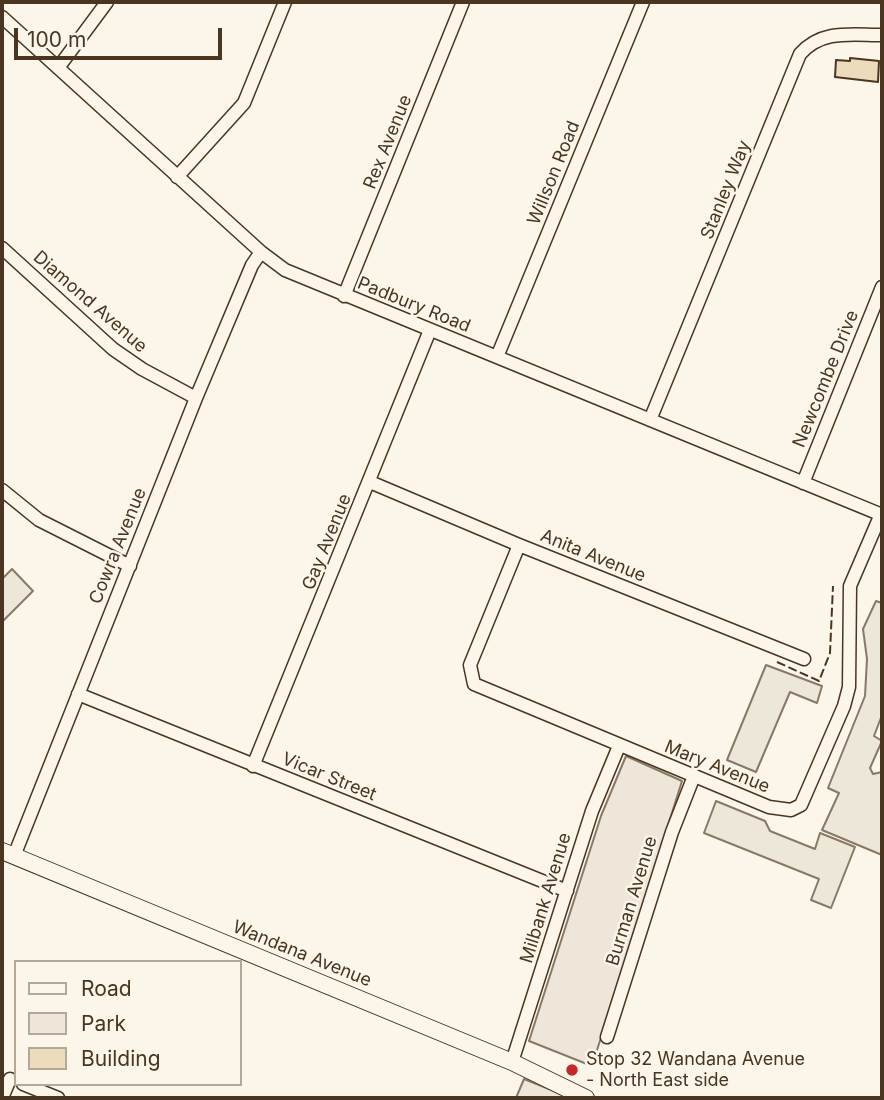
<!DOCTYPE html>
<style>
body{margin:0}
#map{position:relative;width:884px;height:1100px;overflow:hidden;background:#fbf6e9;font-family:Inter,sans-serif}
canvas{display:block}
.frame{position:absolute;inset:0;border:4px solid #4a3520;pointer-events:none}
.legend{position:absolute;left:14px;top:960px;width:228px;height:126px;box-sizing:border-box;background:#fbf6e9;border:2px solid #b4a999;margin:0;padding:9px 12px;list-style:none;font-size:21px;color:#4a3520}
.legend li{display:flex;align-items:center;gap:14px;height:35px}
.legend b{width:35px;border:2px solid #b4a999}
.scale{position:absolute;left:14px;top:28px;width:208px;height:32px;box-sizing:border-box;border:4px solid #4a3520;border-top:0;padding-left:9px;font-size:21px;line-height:24px;white-space:nowrap;color:#4a3520;-webkit-text-stroke:5px #fbf6e9;paint-order:stroke}
</style>
<div id="map">
<canvas width="884" height="1100"></canvas>
<div class="frame"></div>
<ul class="legend">
<li><b style="height:9px;background:#fbf6e9"></b>Road</li>
<li><b style="height:19px;background:#ede6d9"></b>Park</li>
<li><b style="height:19px;background:#ecdcbc"></b>Building</li>
</ul>
<div class="scale">100 m</div>
</div>
<script>
const context = document.querySelector('canvas').getContext('2d');
context.lineJoin = 'round';
function fill(path, color) { context.fillStyle = color; context.fill(path, 'evenodd'); }
function stroke(path, color, width, dash) { context.strokeStyle = color; context.lineWidth = width; context.lineCap = dash ? 'butt' : 'round'; context.setLineDash(dash || []); context.stroke(path); }
function write(font, color, halo, rows, align = 'center') {
  context.font = font + ' Inter,sans-serif'; context.lineWidth = 5; context.setLineDash([]); context.textBaseline = 'middle'; context.strokeStyle = halo; context.fillStyle = color; for (const [text, x, y, turn = 0] of rows) {
    context.save(); context.translate(x, y); context.rotate((+turn || 0) * Math.PI / 180); context.textAlign = isNaN(turn) ? turn : align; if (halo) context.strokeText(text, 0, 0); context.fillText(text, 0, 0); context.restore();
  }
}
const green = new Path2D(`
 M626 756 682 781 592 1066 529 1041 601 816Z
 M524 1079 569 1097V1098H516Z`);
fill(green, '#ede6d9');
stroke(green, '#887966', 2);
const parking = new Path2D(`
 M12 569 33 591 2 622V579Z
 M876 601 882 603V715L874 736 882 741 870 768 873 774 882 772V855L822 830 839 793 828 788 865 696 867 659 863 629Z
 M766 665 822 686 817 703 790 692 756 772 727 760Z
 M716 801 765 821 770 831 815 849 820 833 855 847 831 908 811 900 819 879 704 833Z`);
fill(parking, '#ede7d9');
stroke(parking, '#887966', 2);
const building = new Path2D(`
 M850 58 879 61 878 82 835 77 836 60 850 61Z`);
fill(building, '#ecdcbc');
stroke(building, '#4a3520', 2);
const minor = new Path2D(`
 M2 17 261 252 285 270 882 515
 M58 68 107 2
 M177 177 244 103 285 2
 M2 248 113 349 142 369 196 398
 M344 296 463 2
 M497 357 643 2
 M650 420 800 54C822 29 852 35 882 35
 M370 482 519 545 804 659
 M803 483 882 287
 M2 490 39 520 130 566
 M519 545 470 665 474 684 769 807 791 810 801 805 844 706 849 687 850 586 881 514
 M78 694 567 891
 M253 766 430 330
 M14 856 196 398 252 265 261 252
 M607 1037 672 832 694 776
 M512 1062 592 811 619 746
 M23 1084 58 1098
 M2 1098 10 1079`);
const tertiary = new Path2D(`
 M2 851 512 1062 586 1098`);
stroke(minor, '#4a3520', 15);
stroke(tertiary, '#4a3520', 18);
stroke(minor, '#fbf6e9', 12);
stroke(tertiary, '#fbf6e9', 16);
stroke(new Path2D(`
 M777 662 819 681 830 653 833 586`), '#4a3520', 2, [9, 3.5]);
for (const [x, y, r, color] of [
 [572,1070,7,"#c62828"]
]) { const dot = new Path2D(); dot.arc(x, y, r, 0, 2 * Math.PI); context.fillStyle = color; context.fill(dot); stroke(dot, '#fbf6e9', 2.5); }
write('18px', '#4a3520', '#fbf6e9', [
 ["Rex Avenue",388,142,-68],
 ["Willson Road",554,173,-68],
 ["Stanley Way",726,190,-68],
 ["Diamond Avenue",90,302,41],
 ["Padbury Road",414,305,22],
 ["Newcombe Drive",826,379,-68],
 ["Gay Avenue",327,542,-68],
 ["Cowra Avenue",118,546,-68],
 ["Anita Avenue",593,556,22],
 ["Mary Avenue",717,767,22],
 ["Vicar Street",329,777,22],
 ["Milbank Avenue",546,898,-73],
 ["Burman Avenue",632,901,-73],
 ["Wandana Avenue",302,954,22]
]);
write('18px', '#4a3520', '#fbf6e9', [
 ["Stop 32 Wandana Avenue",586,1060],
 ["- North East side",586,1081]
], 'left');
</script>
